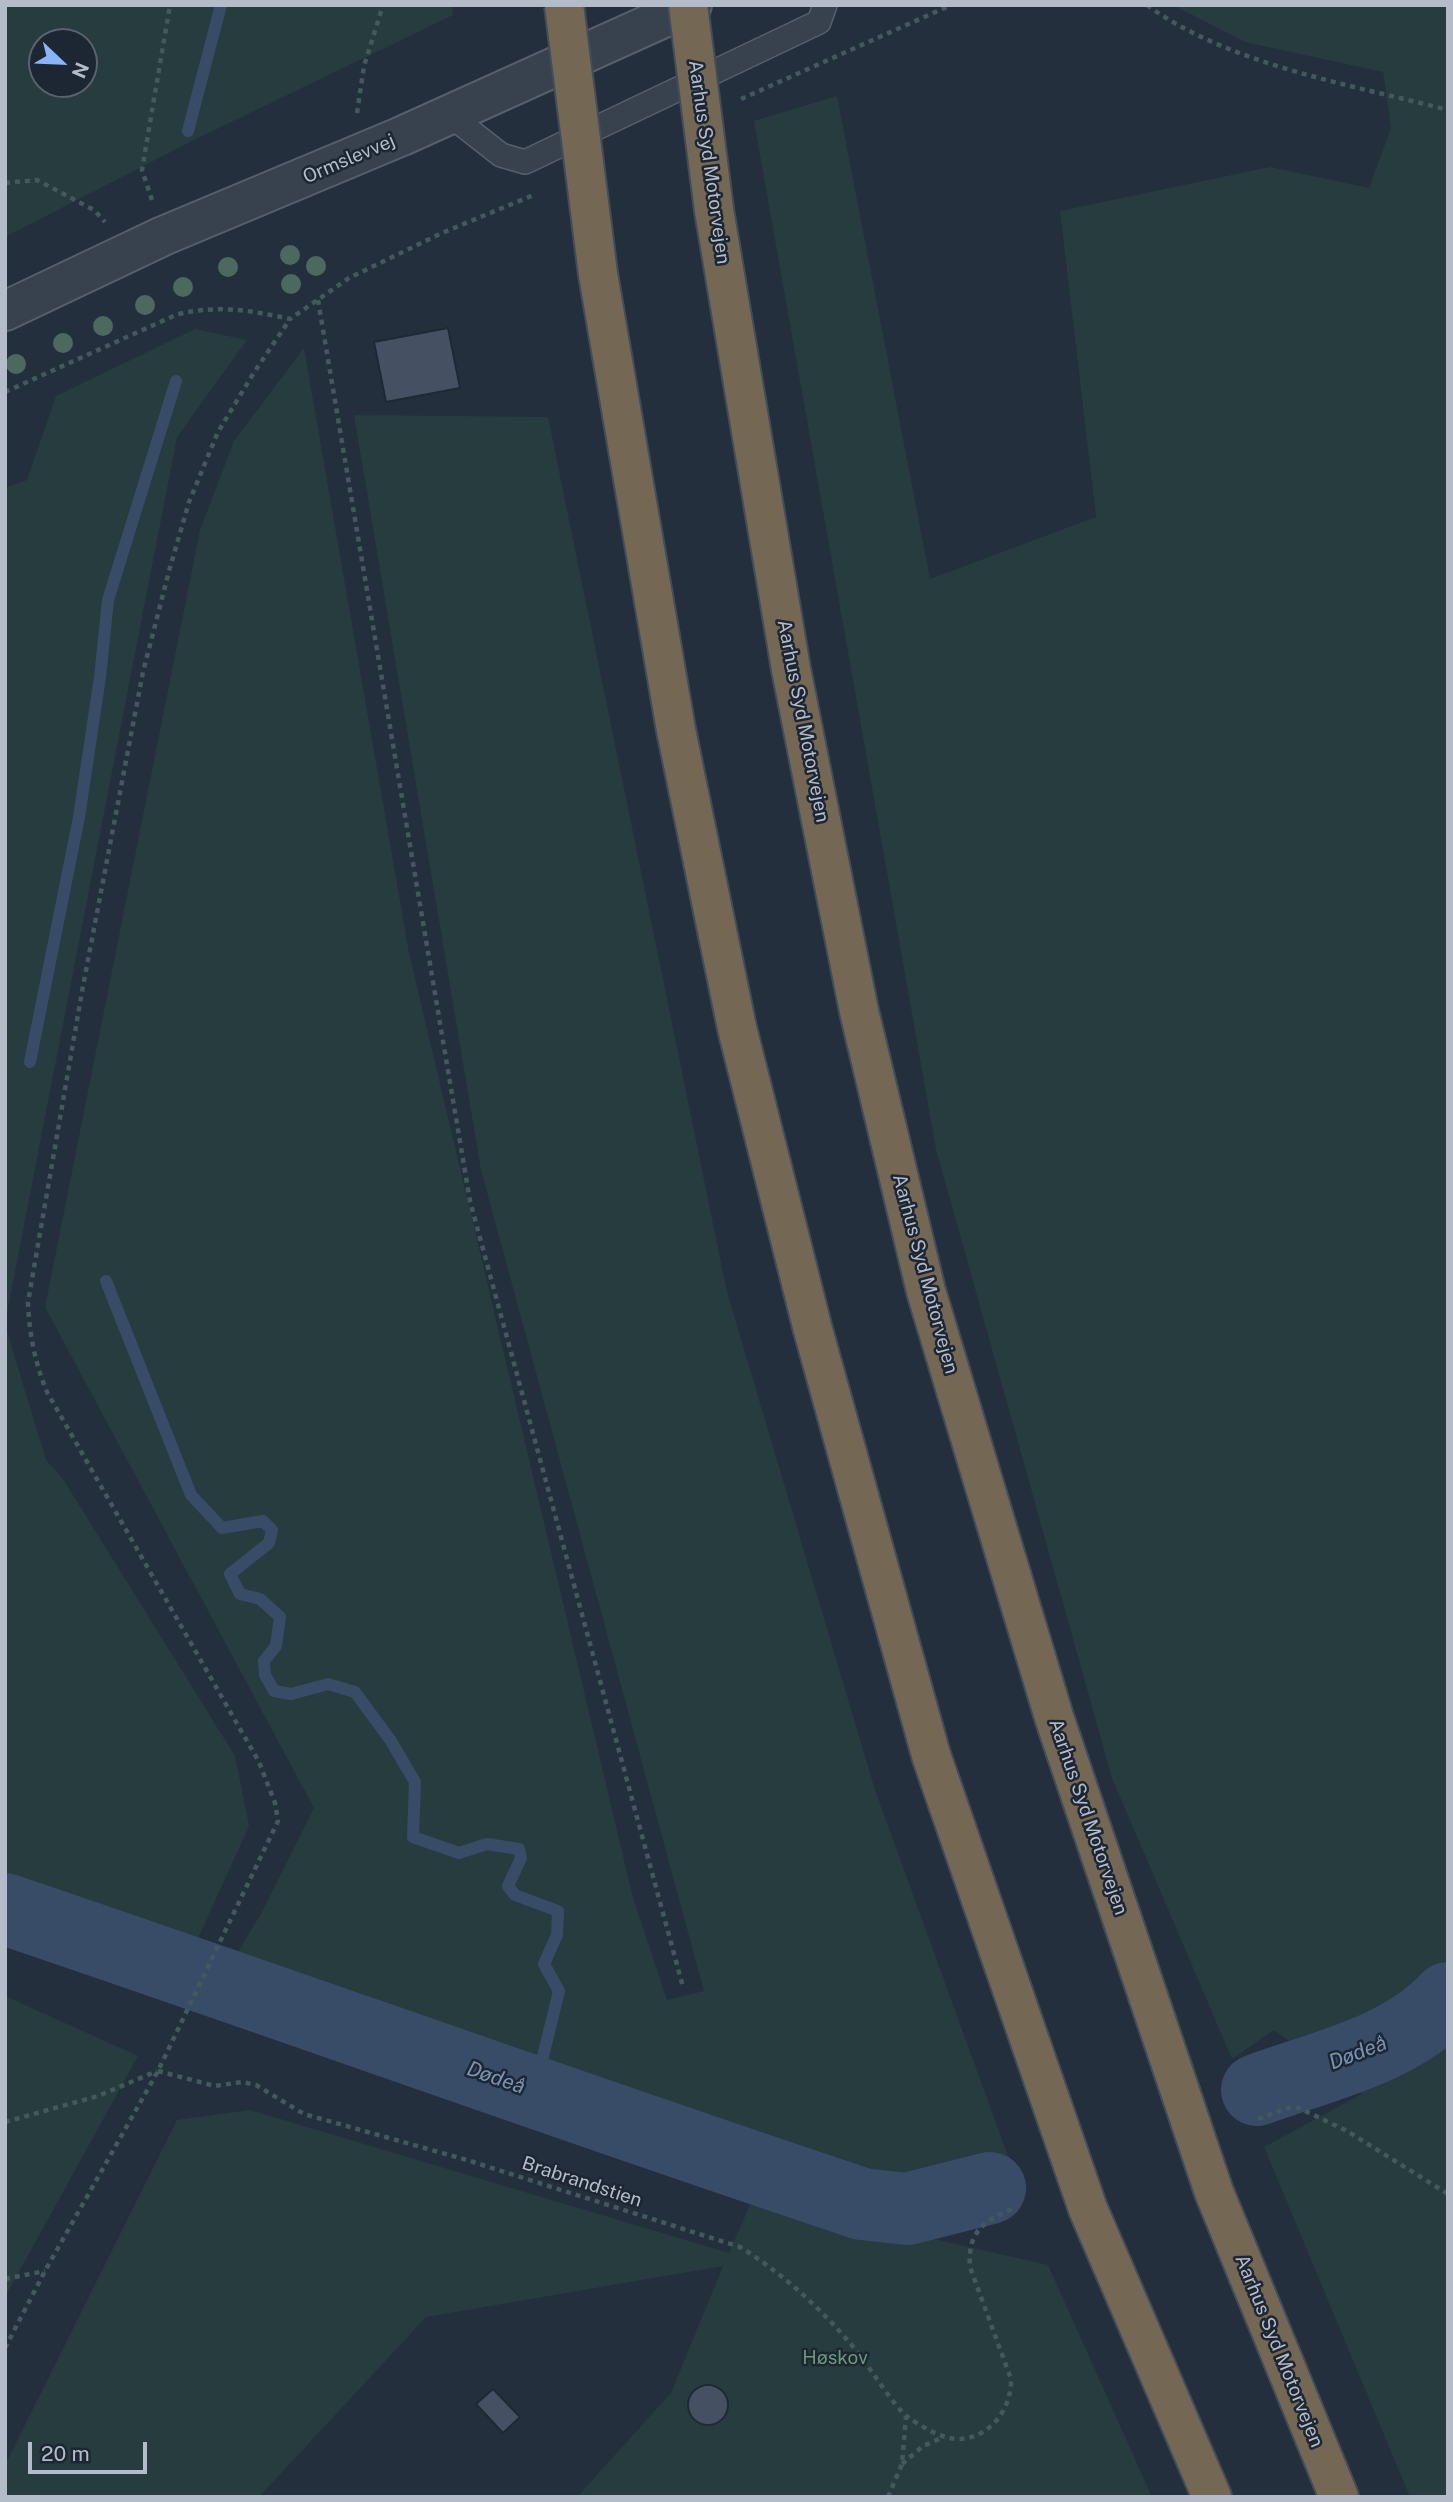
<!DOCTYPE html>
<meta charset="utf-8">
<style>
body{margin:0}
#map{position:relative;width:1453px;height:2502px;overflow:hidden;background:#242f3e;font-family:"Public Sans",sans-serif}
canvas{display:block}
.frame{position:absolute;inset:0;border:7px solid #b4bcc9;pointer-events:none}
.north{position:absolute;left:28px;top:28px;width:70px;height:70px;box-sizing:border-box;background:#1d2633;border:2px solid #59626f;border-radius:50%;rotate:113deg;font-size:19px;font-weight:700;line-height:28px;text-align:center;color:#b4bcc9}
.north::after{content:'';display:block;margin:auto;width:24px;height:32px;background:#8ab4f8;clip-path:polygon(50% 0,100% 100%,50% 72%,0 100%)}
.scale{position:absolute;left:28px;top:2442px;width:119px;height:32px;box-sizing:border-box;border:4px solid #b4bcc9;border-top:0;padding-left:9px;font-size:21px;line-height:24px;white-space:nowrap;color:#b4bcc9;-webkit-text-stroke:5px #1d2633;paint-order:stroke}
</style>
<div id="map">
<canvas width="1453" height="2502"></canvas>
<div class="frame"></div>
<div class="north">N</div>
<div class="scale">20 m</div>
</div>
<script>
const context = document.querySelector('canvas').getContext('2d');
context.lineJoin = 'round';
function fill(path, color) { context.fillStyle = color; context.fill(path, 'evenodd'); }
function stroke(path, color, width, dash) { context.strokeStyle = color; context.lineWidth = width; context.lineCap = dash ? 'butt' : 'round'; context.setLineDash(dash || []); context.stroke(path); }
function write(font, color, halo, rows, align = 'center') {
  context.font = font + ' "Public Sans",sans-serif'; context.lineWidth = 5; context.setLineDash([]); context.textBaseline = 'middle'; context.strokeStyle = halo; context.fillStyle = color; for (const [text, x, y, turn = 0] of rows) {
    context.save(); context.translate(x, y); context.rotate((+turn || 0) * Math.PI / 180); context.textAlign = isNaN(turn) ? turn : align; if (halo) context.strokeText(text, 0, 0); context.fillText(text, 0, 0); context.restore();
  }
}
fill(new Path2D(`
 M5 5H452L453 15 196 139 5 237ZM42 42H84V84H42Z
 M1173 5H1448V2497H1410L1264 2147 1362 2094 1274 2030 1232 2059 1112 1778 936 1149 754 121 837 96 930 579 1096 517 1060 211 1270 167 1369 188 1391 128 1383 72 1245 42Z
 M195 329 247 340 177 437 5 1323V488L27 480 56 396Z
 M304 348 409 953 633 1898 667 2000 704 1991 481 1170 354 415 548 417 727 1292 875 1790 1009 2159 940 2188 739 2134 231 1964 262 1912 314 1808 45 1307 200 530 234 441Z
 M5 1325 46 1460 63 1479 235 1756 249 1826 194 1947 5 1925Z
 M5 1996 138 2056 5 2297Z
 M250 2110 729 2253 753 2198 1048 2265 1152 2497H577L671 2393 723 2266 426 2317 259 2497H5V2465L177 2120Z`), '#263c3f');
stroke(new Path2D(`
 M188 131 221 5
 M30 1062 79 817 100 677 108 600 176 381
 M106 1281 191 1495 222 1528 263 1521 272 1530 269 1543 230 1574 240 1594 260 1599 280 1617 276 1646 264 1661 265 1675 274 1691 291 1694 328 1684 355 1692 391 1741 415 1782 413 1837 459 1853 487 1844 519 1849 521 1858 508 1886 515 1895 558 1911 557 1935 544 1964 559 1991 534 2093`), '#394c67', 12);
stroke(new Path2D(`
 M5 1909C292 2006 576 2109 862 2204L907 2209 990 2188
 M1257 2090C1322 2066 1401 2050 1448 1998`), '#394c67', 72);
const building = new Path2D(`
 M448 328 460 388 386 402 374 342Z
 M688 2405a20 20 0 1 1 40 0a20 20 0 1 1-40 0Z
 M493 2389 520 2417 503 2433 476 2404Z`);
fill(building, '#455162');
stroke(building, '#1f2835', 2);
const service = new Path2D(`
 M450 115 501 155 525 162 819 22 825 5`);
const tertiary = new Path2D(`
 M5 311 163 236 402 136 692 5`);
const motorway = new Path2D(`
 M714 210 791 669 859 1011 926 1291 1054 1717 1214 2192 1339 2497
 M598 274 676 730 737 1028 813 1330 931 1755 1088 2209 1212 2497`);
stroke(service, '#565f6c', 26);
stroke(tertiary, '#565f6c', 42);
stroke(motorway, '#434c59', 42);
stroke(new Path2D(`
 M1147 5C1229 65 1349 84 1448 110
 M741 99 951 5
 M357 113 364 66 383 5
 M5 183 37 180 94 210 105 222
 M152 200 142 170 170 5
 M318 300 470 1201 683 1987
 M5 392 178 314C221 305 248 310 290 319L349 278 442 233 536 194
 M158 2071 215 2086 242 2082 256 2085 304 2114 467 2160 740 2247C785 2275 825 2312 859 2354 871 2369 894 2407 908 2417 920 2426 941 2438 956 2439 989 2440 1012 2409 1011 2379L970 2267C967 2230 985 2221 1016 2207
 M1258 2119 1291 2107 1299 2108 1347 2131 1448 2194
 M5 2122 98 2096 157 2071
 M5 2279 45 2271
 M5 2348 45 2271 158 2071 278 1821 275 1803 259 1762 47 1392C35 1363 29 1333 28 1302L83 986 143 672 169 571 189 502 218 432 253 374 290 319
 M902 2464 923 2446 944 2437
 M888 2497 902 2464 906 2416`), '#44595c', 4.5, [5, 5]);
stroke(service, '#38414e', 23);
stroke(tertiary, '#38414e', 38);
stroke(motorway, '#746855', 38);
const motorwayBridge = new Path2D(`
 M564 5 598 274
 M688 5 714 210`);
stroke(motorwayBridge, '#434c59', 42, []);
stroke(motorwayBridge, '#746855', 38);
context.fillStyle = '#4b6a5d';
for (const [x, y] of [
 [290,255],
 [316,266],
 [228,267],
 [291,284],
 [183,287],
 [145,305],
 [103,326],
 [63,343],
 [16,364]
]) { context.beginPath(); context.arc(x, y, 10, 0, 2 * Math.PI); context.fill(); }
write('19px', '#b4bcc9', '#1d2633', [
 ["Ormslevvej",349,159,-23],
 ["Aarhus Syd Motorvejen",709,162,82],
 ["Aarhus Syd Motorvejen",803,721,79],
 ["Aarhus Syd Motorvejen",925,1274,75],
 ["Aarhus Syd Motorvejen",1088,1817,71],
 ["Brabrandstien",582,2182,18],
 ["Aarhus Syd Motorvejen",1279,2351,68]
]);
write('19px', '#6b9a76', '#1d2633', [
 ["Høskov",835,2358]
]);
write('italic 21px', '#7c92b1', '#1d2633', [
 ["Dødeå",1358,2053,-21],
 ["Dødeå",496,2078,19]
]);
</script>
